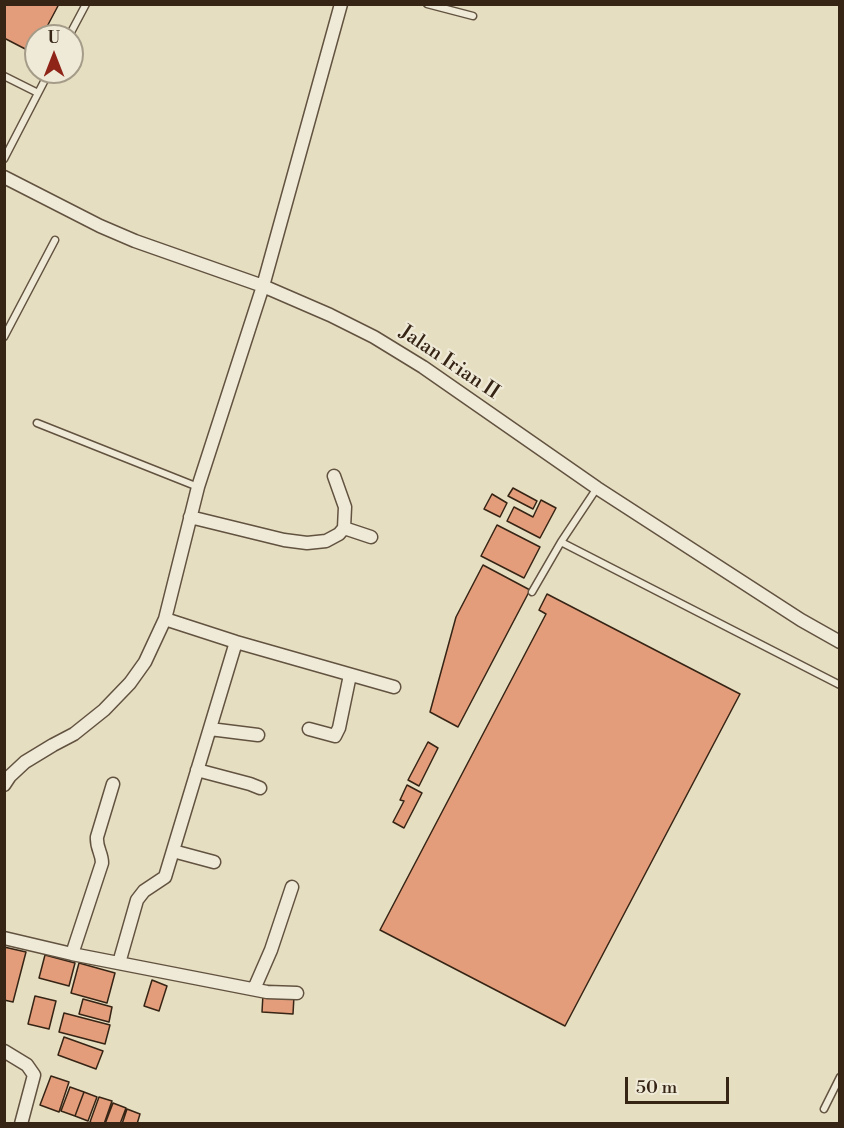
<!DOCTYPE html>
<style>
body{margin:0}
#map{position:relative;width:844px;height:1128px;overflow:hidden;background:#e6dec1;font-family:"Libre Bodoni",serif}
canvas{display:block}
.frame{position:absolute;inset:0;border:6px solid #362415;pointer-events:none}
.north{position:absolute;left:24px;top:24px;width:60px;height:60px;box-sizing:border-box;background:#efead7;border:2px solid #a59b89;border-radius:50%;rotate:0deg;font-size:16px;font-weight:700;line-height:24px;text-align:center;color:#362415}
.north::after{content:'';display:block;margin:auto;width:21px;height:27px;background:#8f2418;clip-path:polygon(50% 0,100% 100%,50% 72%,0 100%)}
.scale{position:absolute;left:625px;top:1077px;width:104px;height:27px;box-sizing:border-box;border:3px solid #362415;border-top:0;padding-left:8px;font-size:18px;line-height:21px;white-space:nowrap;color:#362415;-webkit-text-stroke:4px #efead7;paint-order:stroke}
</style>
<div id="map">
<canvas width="844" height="1128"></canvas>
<div class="frame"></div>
<div class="north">U</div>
<div class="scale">50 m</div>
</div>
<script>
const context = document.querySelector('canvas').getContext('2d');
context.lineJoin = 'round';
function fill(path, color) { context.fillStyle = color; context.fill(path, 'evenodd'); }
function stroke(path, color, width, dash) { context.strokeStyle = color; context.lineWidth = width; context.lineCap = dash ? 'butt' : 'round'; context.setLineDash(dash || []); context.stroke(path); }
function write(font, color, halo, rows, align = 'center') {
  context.font = font + ' "Libre Bodoni",serif'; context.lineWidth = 4.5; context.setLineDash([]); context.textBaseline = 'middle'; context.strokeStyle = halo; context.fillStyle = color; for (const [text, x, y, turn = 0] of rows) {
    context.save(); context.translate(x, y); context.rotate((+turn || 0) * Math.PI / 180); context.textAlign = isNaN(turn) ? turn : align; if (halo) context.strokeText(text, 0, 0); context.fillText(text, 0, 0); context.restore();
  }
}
const building = new Path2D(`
 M4 4H59L42 36H36V48L33 53 4 38Z
 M513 488 537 501 533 509 508 496Z
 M492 494 507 503 500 517 484 509Z
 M541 500 556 508 540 538 507 521 514 507 533 517Z
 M497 525 540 547 524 578 481 556Z
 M483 565 530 590 458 727 430 712 456 617Z
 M547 594 740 694 565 1026 380 930 546 614 539 610Z
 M428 742 438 748 419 786 408 780Z
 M407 785 422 793 404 828 393 822 404 801 400 800Z
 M4 947 26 952 13 1002 4 1000Z
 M45 955 75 963 69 986 39 978Z
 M79 963 115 973 107 1003 71 993Z
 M152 980 167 986 159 1011 144 1006Z
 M263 994 294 996 293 1014 262 1012Z
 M35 996 56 1001 49 1029 28 1024Z
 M83 999 112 1007 109 1022 79 1014Z
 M64 1013 110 1025 105 1044 59 1032Z
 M64 1037 103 1051 96 1069 58 1055Z
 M51 1076 69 1082 59 1112 40 1105Z
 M70 1087 84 1092 75 1116 61 1111Z
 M84 1092 97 1097 88 1121 75 1116Z
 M99 1097 112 1101 104 1124H94L90 1122Z
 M113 1103 126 1108 120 1124H105Z
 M127 1109 140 1114 137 1124H122Z`);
fill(building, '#e39d7b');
stroke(building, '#362415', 1.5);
const service = new Path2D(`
 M427 4 473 16
 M69 36 86 4
 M4 76 38 93
 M4 159 49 72
 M4 337 55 240
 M37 423 198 487
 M561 542 840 685
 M532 592 561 542 597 488
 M824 1109 840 1077`);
const minor = new Path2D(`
 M4 177 100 226 135 241 263 286 330 315 374 337 423 367 597 488 801 620 840 642
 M334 476 345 507 344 528
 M190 517 284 540 307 543 326 541 339 534 344 528 371 537
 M165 619 236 642 394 687
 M210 729 258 735
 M309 729 335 736 339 728 350 675
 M197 770 250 784 260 788
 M4 785 10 776 25 762 53 745 74 734 104 710 130 683 145 662 165 619 198 487 263 286 341 4
 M173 851 214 862
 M4 938 72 954 267 992 297 993
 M72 954 102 863C102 853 96 848 97 837L113 784
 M119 963 137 900 144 891 165 877 236 642
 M254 989 271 950 292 887
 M4 1051 27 1065 34 1075 21 1124`);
stroke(service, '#625240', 9);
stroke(minor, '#625240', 15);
stroke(service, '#efead7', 6);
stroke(minor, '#efead7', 12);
write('20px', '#362415', '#efead7', [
 ["Jalan Irian II",449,363,34]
]);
</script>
